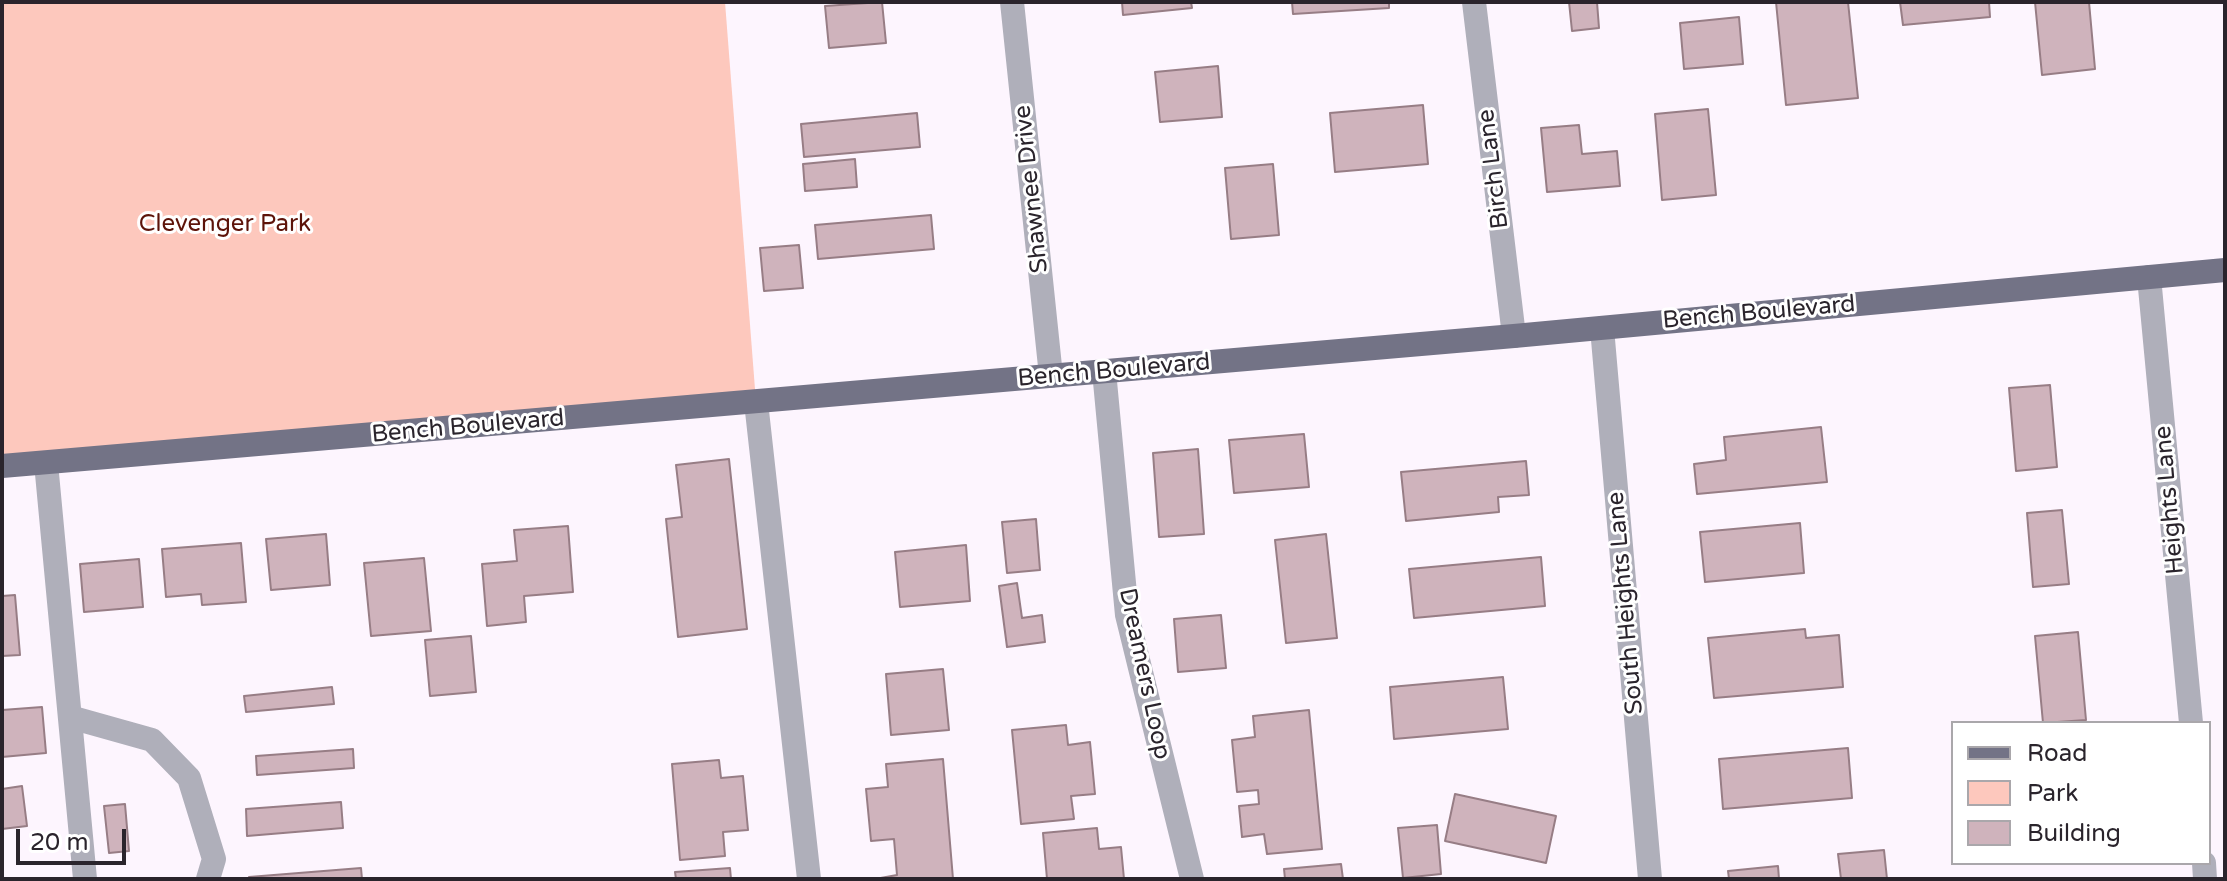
<!DOCTYPE html>
<style>
body{margin:0}
#map{position:relative;width:2227px;height:881px;overflow:hidden;background:#fdf5fe;font-family:"Varela Round",sans-serif}
canvas{display:block}
.frame{position:absolute;inset:0;border:4px solid #2a242c;pointer-events:none}
.legend{position:absolute;left:1951px;top:721px;width:260px;height:144px;box-sizing:border-box;background:#fff;border:2px solid #aaa7ab;margin:0;padding:10px 14px;list-style:none;font-size:24px;color:#2a242c}
.legend li{display:flex;align-items:center;gap:16px;height:40px}
.legend b{width:40px;border:2px solid #aaa7ab}
.scale{position:absolute;left:16px;top:829px;width:110px;height:36px;box-sizing:border-box;border:4px solid #2a242c;border-top:0;padding-left:10px;font-size:24px;line-height:28px;white-space:nowrap;color:#2a242c;-webkit-text-stroke:6px #fff;paint-order:stroke}
</style>
<div id="map">
<canvas width="2227" height="881"></canvas>
<div class="frame"></div>
<ul class="legend">
<li><b style="height:10px;background:#737386"></b>Road</li>
<li><b style="height:22px;background:#fdc8bd"></b>Park</li>
<li><b style="height:22px;background:#cfb3bc"></b>Building</li>
</ul>
<div class="scale">20 m</div>
</div>
<script>
const context = document.querySelector('canvas').getContext('2d');
context.lineJoin = 'round';
function fill(path, color) { context.fillStyle = color; context.fill(path, 'evenodd'); }
function stroke(path, color, width, dash) { context.strokeStyle = color; context.lineWidth = width; context.lineCap = dash ? 'butt' : 'round'; context.setLineDash(dash || []); context.stroke(path); }
function write(font, color, halo, rows, align = 'center') {
  context.font = font + ' "Varela Round",sans-serif'; context.lineWidth = 6; context.setLineDash([]); context.textBaseline = 'middle'; context.strokeStyle = halo; context.fillStyle = color; for (const [text, x, y, turn = 0] of rows) {
    context.save(); context.translate(x, y); context.rotate((+turn || 0) * Math.PI / 180); context.textAlign = isNaN(turn) ? turn : align; if (halo) context.strokeText(text, 0, 0); context.fillText(text, 0, 0); context.restore();
  }
}
fill(new Path2D(`
 M2 2H725L756 402 2 466Z`), '#fdc8bd');
const building = new Path2D(`
 M882 2 886 43 829 48 825 6Z
 M1122 2H1191L1192 8 1123 15Z
 M1292 2H1389V8L1293 14Z
 M1569 2H1597L1599 28 1572 31Z
 M1776 2H1848L1858 98 1786 105Z
 M1900 2H1989L1990 17 1903 25Z
 M2035 2H2089L2095 69 2042 75Z
 M1739 17 1743 64 1684 69 1680 23Z
 M1218 66 1222 117 1160 122 1155 72Z
 M1423 105 1428 164 1335 172 1330 113Z
 M1708 109 1716 195 1662 200 1655 114Z
 M917 113 920 147 804 157 801 124Z
 M1579 125 1582 154 1617 151 1620 186 1547 192 1541 128Z
 M855 159 857 187 805 191 803 164Z
 M1273 164 1279 235 1231 239 1225 168Z
 M931 215 934 249 818 259 815 225Z
 M799 245 803 288 764 291 760 248Z
 M2050 385 2057 467 2016 471 2009 388Z
 M1821 427 1827 482 1697 494 1694 464 1726 460 1724 437Z
 M1304 434 1309 487 1234 493 1229 440Z
 M1198 449 1204 534 1159 537 1153 453Z
 M729 459 747 629 678 637 666 519 682 517 676 465Z
 M1526 461 1529 495 1498 497 1499 512 1406 521 1401 472Z
 M2062 510 2069 584 2033 587 2027 513Z
 M1036 519 1040 570 1007 573 1002 522Z
 M1800 523 1804 573 1705 582 1700 532Z
 M568 526 573 592 524 596 526 622 487 626 482 564 517 561 514 530Z
 M326 534 330 585 271 590 266 539Z
 M1326 534 1337 638 1286 643 1275 540Z
 M241 543 246 602 202 605 201 594 166 597 162 549Z
 M966 545 970 601 900 607 895 552Z
 M1541 557 1545 606 1414 618 1409 569Z
 M424 558 431 631 371 636 364 563Z
 M139 559 143 607 84 612 80 564Z
 M1017 583 1022 618 1042 615 1045 642 1007 647 999 586Z
 M15 595 20 655 2 656V596Z
 M1221 615 1226 668 1178 672 1174 619Z
 M1805 629 1806 638 1839 635 1843 687 1714 698 1708 638Z
 M2078 632 2086 720 2043 723 2035 636Z
 M471 636 476 692 430 696 425 640Z
 M943 669 949 730 891 735 886 674Z
 M1503 677 1508 729 1394 739 1390 687Z
 M332 687 334 704 246 712 244 696Z
 M42 707 46 753 2 757V710Z
 M1309 710 1322 849 1267 854 1264 834 1242 837 1239 806 1259 804 1258 790 1237 792 1232 740 1255 737 1253 716Z
 M1066 725 1068 745 1090 742 1095 794 1071 796 1074 819 1021 824 1012 730Z
 M1848 748 1852 798 1723 809 1719 759Z
 M353 749 354 768 257 775 256 756Z
 M943 759 953 879H875L897 875 894 839 871 841 866 789 888 787 886 764Z
 M719 760 721 778 743 776 748 830 723 832 725 856 680 860 672 764Z
 M22 786 27 826 2 829V789Z
 M1455 794 1556 816 1546 863 1445 841Z
 M341 802 343 828 247 836 246 809Z
 M125 804 129 851 109 853 104 806Z
 M1437 825 1441 874 1403 878 1398 828Z
 M1097 828 1099 849 1121 847 1124 879H1047L1043 833Z
 M1884 850 1887 879H1841L1838 854Z
 M1341 864 1343 879H1285L1284 869Z
 M1778 866 1779 879H1729L1728 871Z
 M361 868 362 879H249V877Z
 M730 868 731 879H676L675 872Z`);
fill(building, '#cfb3bc');
stroke(building, '#977d85', 2);
stroke(new Path2D(`
 M1012 2 1051 376
 M1474 2 1514 336
 M2149 277 2191 723
 M1602 328 1650 879
 M1104 371 1127 615 1192 879
 M756 402 809 879
 M46 463 85 879
 M70 717 152 740 189 778 214 859 208 879
 M2204 863 2205 879`), '#afafba', 24);
stroke(new Path2D(`
 M2 466 1514 336 2225 270`), '#737386', 24);
write('24px', '#2a242c', '#fff', [
 ["Birch Lane",1494,169,-97],
 ["Shawnee Drive",1032,189,-96],
 ["Bench Boulevard",1759,313,-5],
 ["Bench Boulevard",1114,371,-5],
 ["Bench Boulevard",468,427,-5],
 ["Heights Lane",2170,500,-95],
 ["South Heights Lane",1626,603,-95],
 ["Dreamers Loop",1144,674,78]
]);
write('24px', '#5d1309', '#fff', [
 ["Clevenger Park",225,225]
]);
</script>
